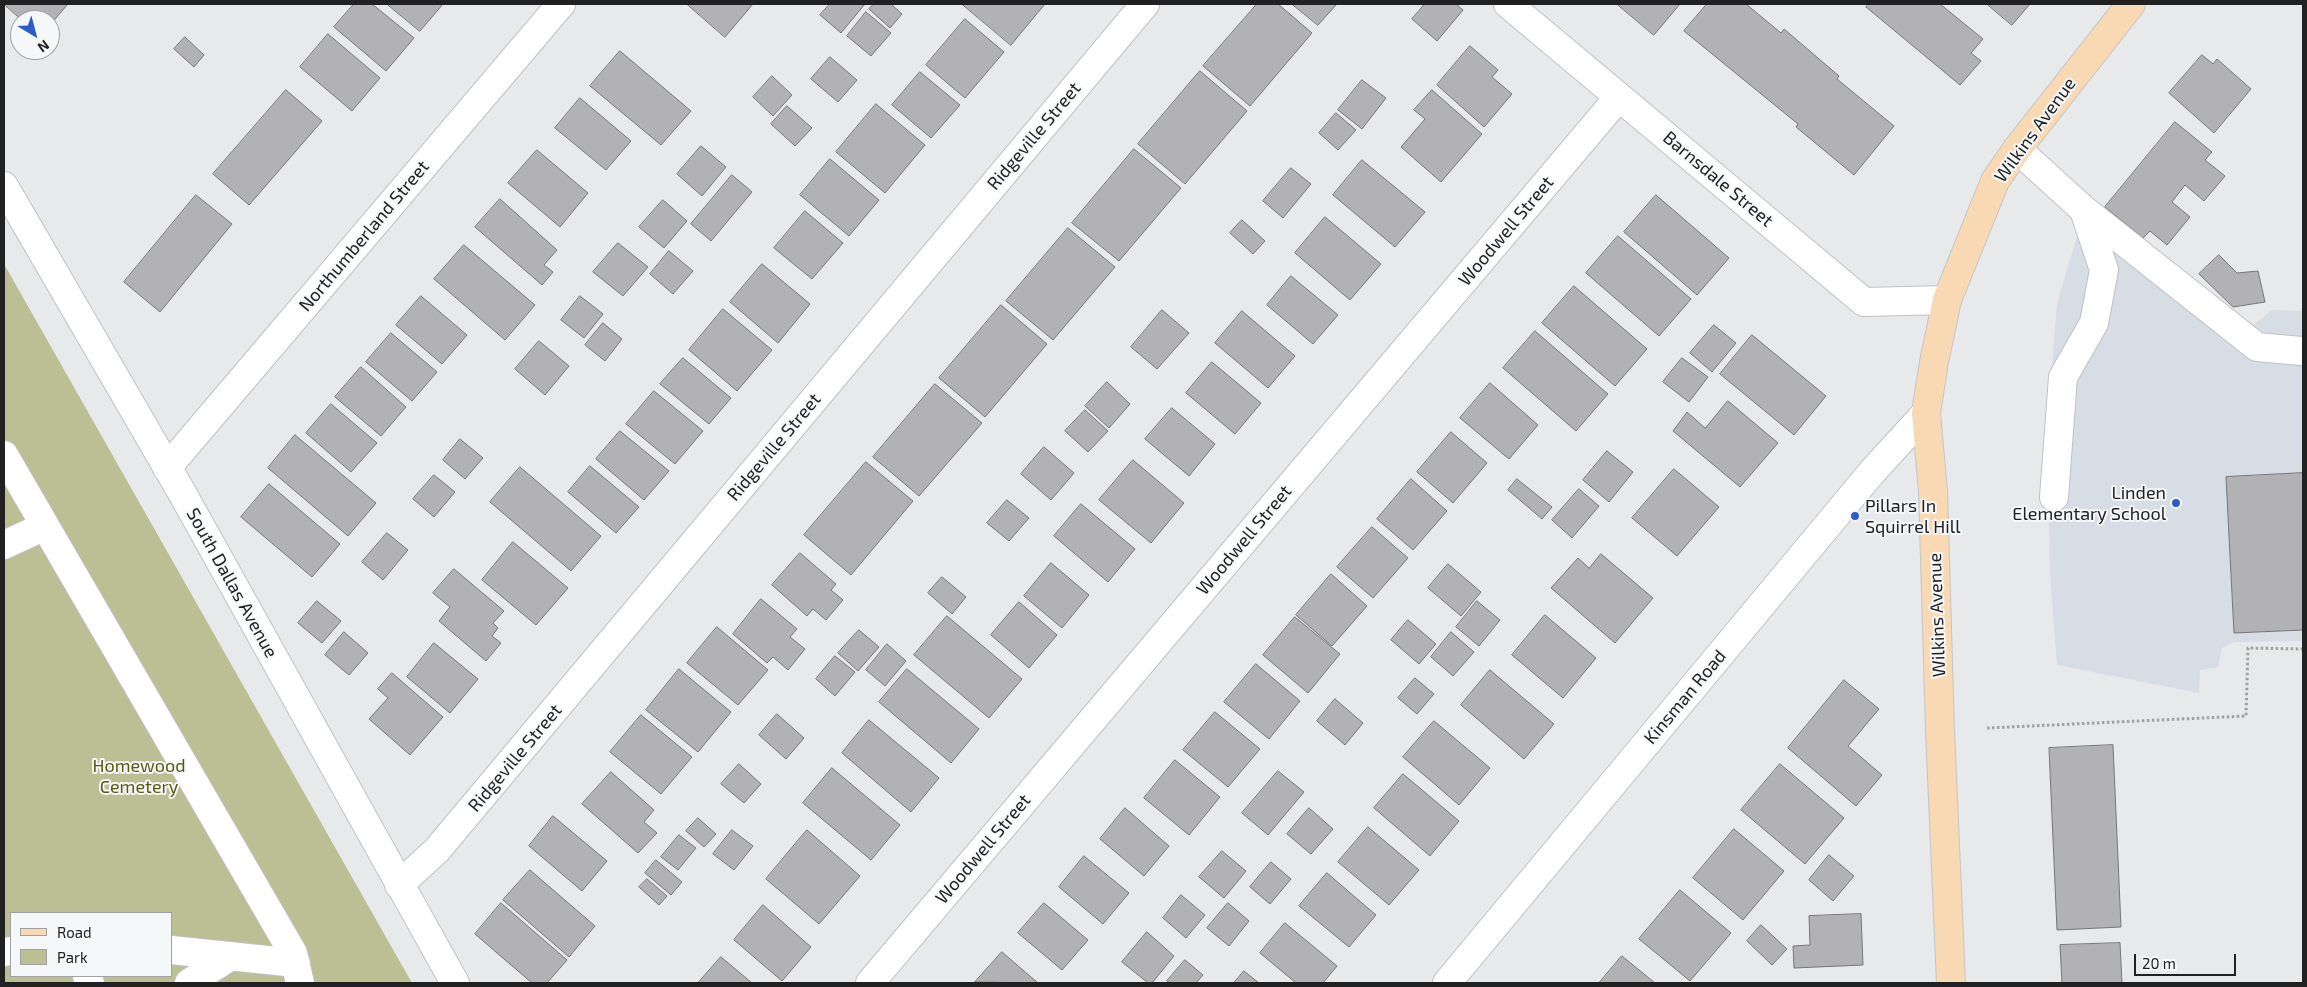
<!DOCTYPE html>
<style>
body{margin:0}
#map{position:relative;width:2307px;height:987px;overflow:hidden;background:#e8e9eb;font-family:"Exo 2",sans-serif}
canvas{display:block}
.frame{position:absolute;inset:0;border:5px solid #212122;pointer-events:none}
.legend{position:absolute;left:10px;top:912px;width:162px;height:65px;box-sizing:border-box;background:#f5f7f8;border:1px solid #a0a1a2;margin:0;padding:6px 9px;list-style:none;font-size:15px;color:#212122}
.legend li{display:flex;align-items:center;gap:10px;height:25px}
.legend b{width:25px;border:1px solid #a0a1a2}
.north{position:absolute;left:10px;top:10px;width:50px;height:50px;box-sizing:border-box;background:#f5f7f8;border:1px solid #a0a1a2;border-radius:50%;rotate:143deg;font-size:14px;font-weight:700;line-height:20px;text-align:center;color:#212122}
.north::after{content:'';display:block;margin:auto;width:18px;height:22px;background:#2c5bca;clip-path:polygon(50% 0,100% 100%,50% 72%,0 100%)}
.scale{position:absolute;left:2134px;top:954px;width:102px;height:22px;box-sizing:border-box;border:2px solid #212122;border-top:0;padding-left:6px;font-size:15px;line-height:18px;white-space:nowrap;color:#212122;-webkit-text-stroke:4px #f5f7f8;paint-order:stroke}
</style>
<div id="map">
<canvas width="2307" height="987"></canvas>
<div class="frame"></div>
<ul class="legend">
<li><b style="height:6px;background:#f8d9b3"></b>Road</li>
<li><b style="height:14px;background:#bcbe94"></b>Park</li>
</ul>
<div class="north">N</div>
<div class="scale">20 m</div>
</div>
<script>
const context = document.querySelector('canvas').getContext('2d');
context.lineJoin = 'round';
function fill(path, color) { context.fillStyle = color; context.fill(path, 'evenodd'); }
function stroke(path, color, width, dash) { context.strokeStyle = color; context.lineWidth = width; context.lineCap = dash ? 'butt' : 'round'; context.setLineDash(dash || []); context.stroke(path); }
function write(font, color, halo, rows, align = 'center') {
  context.font = font + ' "Exo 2",sans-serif'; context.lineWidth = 4; context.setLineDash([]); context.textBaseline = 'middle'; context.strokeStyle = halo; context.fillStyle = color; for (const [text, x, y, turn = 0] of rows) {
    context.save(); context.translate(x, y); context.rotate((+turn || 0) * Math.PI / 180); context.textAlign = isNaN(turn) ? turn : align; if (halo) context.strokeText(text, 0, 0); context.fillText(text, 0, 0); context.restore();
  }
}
fill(new Path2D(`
 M2082 220 2239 337 2272 310 2303 311V641L2234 642 2222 648 2218 667 2200 670 2199 693 2057 665 2050 573 2047 432 2057 303Z`), '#d7dde5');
fill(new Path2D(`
 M4 264 412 983H4ZM11 913H171V976H11Z`), '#bcbe94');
const building = new Path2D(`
 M4 4H68L50 25V20H22Z
 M354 4H372L414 38 386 71 334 27Z
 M387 4H443L420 31Z
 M687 4H753L725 37Z
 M830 4H865L841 33 820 15Z
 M874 4H891L902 14 890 28 869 9Z
 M962 4H1045L1011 45Z
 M1257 4H1278L1312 33 1250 106 1203 66Z
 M1292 4H1337L1318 25Z
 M1425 4H1456L1463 10 1437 41 1412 19Z
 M1617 4H1680L1654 35Z
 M1707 4H1746L1781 33 1784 29 1839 76 1837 79 1894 126 1854 175 1796 127 1798 124 1684 31Z
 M1869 4H1940L1983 39 1971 53 1981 61 1960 85 1866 7Z
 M1987 4H2030L2012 25Z
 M866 12 891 33 871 56 847 36Z
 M965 19 1004 52 965 98 926 65Z
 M328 34 380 78 352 111 300 67Z
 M185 37 204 55 194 67 174 49Z
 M1470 46 1498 70 1492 77 1512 94 1484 127 1437 85Z
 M620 51 691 111 661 145 590 86Z
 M2202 55 2213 64 2217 59 2251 89 2214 133 2169 93Z
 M830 57 857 80 838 102 811 79Z
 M1200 71 1247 111 1185 184 1138 144Z
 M920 72 960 105 931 138 892 105Z
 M772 76 792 95 773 116 753 97Z
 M1362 80 1386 98 1362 129 1338 110Z
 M286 90 322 121 249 205 213 174Z
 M1432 90 1482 134 1441 182 1401 147 1425 119 1414 110Z
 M580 98 631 141 606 170 555 128Z
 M876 104 925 145 885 193 836 152Z
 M787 106 812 128 795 146 771 124Z
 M1336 113 1356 130 1338 150 1319 133Z
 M2175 122 2212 152 2205 160 2225 176 2204 201 2185 185 2172 202 2190 217 2167 245 2150 231 2143 238 2105 207Z
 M701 146 726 167 702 196 677 174Z
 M1134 149 1181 188 1119 261 1072 223Z
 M537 150 588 193 560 227 508 183Z
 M830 159 879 200 849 236 800 195Z
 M1362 160 1425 212 1395 247 1333 195Z
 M1291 168 1311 184 1283 218 1263 201Z
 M732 175 752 192 711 241 691 224Z
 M196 195 232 224 160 312 124 282Z
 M1656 195 1729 258 1697 295 1624 232Z
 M500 199 557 250 544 265 553 272 542 285 475 227Z
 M663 200 687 221 664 248 639 227Z
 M805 211 843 243 812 279 774 248Z
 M1325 217 1381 264 1350 300 1295 253Z
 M1242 220 1265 241 1253 254 1230 233Z
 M1068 228 1115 267 1053 340 1006 301Z
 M1618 236 1691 299 1659 336 1586 273Z
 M618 243 648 267 623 296 593 272Z
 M464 245 535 305 505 340 434 279Z
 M669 251 693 271 673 294 650 274Z
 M2219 255 2237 273 2258 271 2265 302 2233 307 2199 274Z
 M762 264 810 304 778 343 730 302Z
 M1291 276 1338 315 1313 344 1267 305Z
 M1574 286 1647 349 1615 386 1542 323Z
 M421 296 467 335 442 364 396 325Z
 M580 296 603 314 584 338 561 320Z
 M1001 305 1047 344 985 417 939 378Z
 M723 309 772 350 737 391 689 350Z
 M1162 310 1189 333 1157 369 1131 347Z
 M1242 311 1295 356 1268 388 1215 343Z
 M603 323 622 339 605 361 585 345Z
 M1714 325 1736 343 1712 372 1690 353Z
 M1535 331 1608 394 1576 431 1503 368Z
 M391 333 437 372 412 401 366 362Z
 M1752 335 1826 396 1794 435 1720 374Z
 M539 341 569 366 545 395 515 369Z
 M683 358 731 398 709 424 660 384Z
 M1682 358 1708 377 1689 402 1663 382Z
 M1212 362 1261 403 1235 434 1186 393Z
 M361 367 406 407 381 436 335 397Z
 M1107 382 1130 404 1109 428 1085 406Z
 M1490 383 1538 425 1509 459 1460 418Z
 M935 384 982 423 919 496 873 457Z
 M654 391 703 431 675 464 626 424Z
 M1728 401 1778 443 1740 487 1673 431 1687 412 1705 428Z
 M331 404 377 443 351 472 306 433Z
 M1172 408 1215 444 1189 476 1145 439Z
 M1085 410 1108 431 1088 452 1065 431Z
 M620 431 669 471 644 500 596 459Z
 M1451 432 1487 463 1453 503 1417 472Z
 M295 435 376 503 348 536 268 468Z
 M460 439 483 458 465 479 443 460Z
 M1044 447 1074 473 1051 500 1021 474Z
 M1607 451 1633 472 1609 502 1583 480Z
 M1133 460 1184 503 1151 543 1099 500Z
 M866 462 913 501 851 575 804 535Z
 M590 466 639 507 616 533 568 492Z
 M520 467 601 536 571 571 490 502Z
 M1674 469 1719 507 1677 556 1632 518Z
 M2303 473V630L2234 633 2226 477Z
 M434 475 455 492 434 517 413 499Z
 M1411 479 1447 511 1413 550 1377 519Z
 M1517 479 1552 507 1542 519 1508 490Z
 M269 484 340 544 312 577 241 517Z
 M1579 489 1599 506 1572 538 1552 520Z
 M1007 500 1029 518 1009 541 987 523Z
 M1081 504 1135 549 1108 582 1054 536Z
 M1372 527 1408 558 1373 598 1337 567Z
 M387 533 408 550 383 580 362 562Z
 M513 542 568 588 536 625 482 580Z
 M800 553 836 584 831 590 843 600 826 620 813 609 807 616 772 585Z
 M1601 554 1653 598 1615 643 1551 588 1578 558 1589 568Z
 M1051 563 1089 595 1062 628 1024 596Z
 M1448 564 1481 592 1461 616 1428 588Z
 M454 569 504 611 493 623 498 628 492 636 501 643 486 661 439 621 450 607 433 593Z
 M1331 574 1367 606 1332 646 1296 615Z
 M942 577 966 597 952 614 928 593Z
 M761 599 797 629 790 637 805 649 788 670 773 657 767 663 733 634Z
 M317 601 341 621 322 643 298 623Z
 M1477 601 1500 620 1479 646 1456 627Z
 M1019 602 1057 635 1029 668 991 635Z
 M1545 615 1596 658 1563 698 1512 655Z
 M947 616 1022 679 989 718 914 655Z
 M1295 617 1340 654 1308 693 1263 655Z
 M1408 620 1436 644 1419 664 1391 640Z
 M717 627 768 670 738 705 687 663Z
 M859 630 879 647 858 671 838 653Z
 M344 632 368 653 349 675 325 655Z
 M1451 632 1474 652 1453 676 1431 657Z
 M434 643 478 679 450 713 407 677Z
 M887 644 906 661 885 686 866 670Z
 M835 656 855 672 835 696 816 679Z
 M1256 664 1300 701 1269 739 1224 702Z
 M679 669 731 712 698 752 646 710Z
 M907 669 979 729 951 763 879 702Z
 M1490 670 1554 724 1524 759 1461 705Z
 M392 673 443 717 410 755 369 719 388 698 378 689Z
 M1415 678 1434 694 1417 714 1398 698Z
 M1844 680 1879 709 1848 746 1882 775 1856 806 1788 748Z
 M1335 699 1363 723 1345 745 1317 721Z
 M1215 712 1260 749 1228 787 1183 750Z
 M777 714 804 738 786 759 759 735Z
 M641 715 692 757 661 794 610 752Z
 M869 720 939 778 911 812 842 753Z
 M1434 721 1490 768 1459 805 1403 757Z
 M2113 745 2121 927 2057 930 2049 748Z
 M1175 760 1220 797 1189 835 1144 798Z
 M739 764 761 784 744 803 721 784Z
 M1780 764 1844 818 1805 864 1741 810Z
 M832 768 900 825 871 860 803 803Z
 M1278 771 1304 792 1268 835 1242 813Z
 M611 772 654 810 644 822 657 833 638 853 582 804Z
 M1403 774 1459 821 1430 856 1374 808Z
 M1125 808 1169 846 1144 876 1100 839Z
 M1309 808 1333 829 1311 854 1287 834Z
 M553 816 607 861 582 891 529 846Z
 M698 818 716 834 704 847 686 831Z
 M1368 827 1419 870 1389 905 1338 862Z
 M1734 829 1784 871 1743 920 1693 878Z
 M732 830 753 846 734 870 713 854Z
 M807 830 860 876 819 924 766 879Z
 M679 835 696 848 678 870 661 857Z
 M1222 851 1246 871 1224 898 1199 877Z
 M1829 855 1854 876 1833 901 1809 880Z
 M1084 856 1129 893 1103 924 1059 887Z
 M656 860 682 882 671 895 645 873Z
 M1271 862 1291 879 1270 904 1250 887Z
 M530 870 595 926 569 957 503 900Z
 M1327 873 1376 915 1349 947 1299 906Z
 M647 879 667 896 659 905 639 887Z
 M1680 890 1731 933 1690 981 1639 939Z
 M1181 895 1205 915 1186 938 1163 918Z
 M501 903 567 960 547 983H532L475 934Z
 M1044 903 1088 940 1062 970 1018 933Z
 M1228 903 1249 921 1229 946 1207 928Z
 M763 905 811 947 782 981 734 940Z
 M1861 914 1863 965 1794 968 1793 946 1810 945 1809 916Z
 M1285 923 1337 966 1323 983H1296L1260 953Z
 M1761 925 1787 949 1772 965 1747 941Z
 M1147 932 1174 956 1152 983H1148L1122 962Z
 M2120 943 2122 983H2062L2060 945Z
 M1002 952 1038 983 975 982Z
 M1622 956 1655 983H1599Z
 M721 957 752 983H698Z
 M1185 960 1203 975 1196 983H1170L1167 981Z
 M1244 971 1259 983H1234Z`);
fill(building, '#b2b1b3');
stroke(building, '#777677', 1);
const minor = new Path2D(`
 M1508 4 1864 302 1947 300
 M2017 149 2084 210 2257 347 2301 351
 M4 186 181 491 455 983
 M4 455 293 953 300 983
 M167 468 561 4
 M2054 497 2063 377 2094 323 2104 270 2084 210
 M4 545 45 526
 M399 885 437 850 1145 4
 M171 950 296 963
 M4 952 11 951
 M87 976 90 983
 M189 983 231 956
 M870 983 1619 97
 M1447 983 1872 472 1926 413`);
const major = new Path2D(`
 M1951 983 1940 730 1933 491 1926 413 1934 362 1947 300 1995 181 2017 149 2131 4`);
stroke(minor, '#c0c1c3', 30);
stroke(major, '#c5c5c6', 30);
stroke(new Path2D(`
 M1987 728 2246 716 2248 648 2303 649`), '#9fa0a2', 3, [2.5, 2.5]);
stroke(minor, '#fff', 28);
stroke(major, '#f8d9b3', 28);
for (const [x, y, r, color] of [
 [2176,503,5,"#2c5bca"],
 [1855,516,5,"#2c5bca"]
]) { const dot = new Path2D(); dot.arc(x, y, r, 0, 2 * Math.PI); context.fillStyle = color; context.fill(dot); stroke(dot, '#f5f7f8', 2); }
write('18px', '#212122', '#f5f7f8', [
 ["Wilkins Avenue",2035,130,-54],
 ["Ridgeville Street",1034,136,-50],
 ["Barnsdale Street",1718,179,40],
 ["Woodwell Street",1506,231,-50],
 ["Northumberland Street",364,236,-50],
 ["Ridgeville Street",774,447,-50],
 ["Woodwell Street",1244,540,-50],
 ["South Dallas Avenue",232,583,61],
 ["Wilkins Avenue",1937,615,-92],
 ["Kinsman Road",1685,697,-50],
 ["Ridgeville Street",515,758,-50],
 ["Woodwell Street",983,849,-50]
]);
write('18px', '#212122', '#f5f7f8', [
 ["Linden",2166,493],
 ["Elementary School",2166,514],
 ["Pillars In",1865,506,"left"],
 ["Squirrel Hill",1865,527,"left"]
], 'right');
write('18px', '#575913', '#f5f7f8', [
 ["Homewood",139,766],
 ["Cemetery",139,787]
]);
</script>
